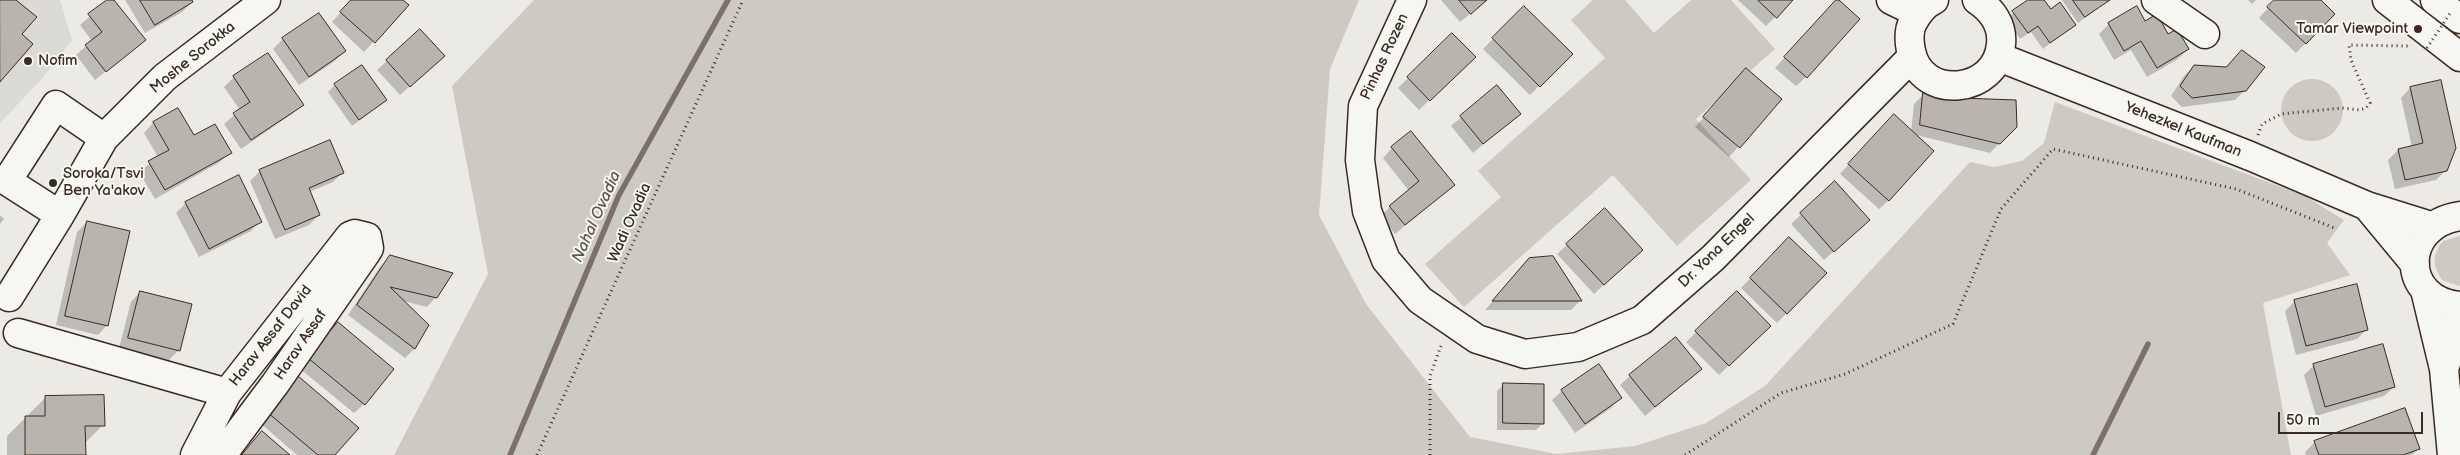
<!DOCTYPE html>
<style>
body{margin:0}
#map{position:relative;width:2460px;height:455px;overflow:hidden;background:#ebeae5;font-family:"Balsamiq Sans",sans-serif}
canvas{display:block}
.scale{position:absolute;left:2278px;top:412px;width:145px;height:22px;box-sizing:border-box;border:2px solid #3b2a1e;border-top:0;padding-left:6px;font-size:15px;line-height:18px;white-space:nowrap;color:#3b2a1e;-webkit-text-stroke:4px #f6f6f2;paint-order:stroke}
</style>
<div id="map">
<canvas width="2460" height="455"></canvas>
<div class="scale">50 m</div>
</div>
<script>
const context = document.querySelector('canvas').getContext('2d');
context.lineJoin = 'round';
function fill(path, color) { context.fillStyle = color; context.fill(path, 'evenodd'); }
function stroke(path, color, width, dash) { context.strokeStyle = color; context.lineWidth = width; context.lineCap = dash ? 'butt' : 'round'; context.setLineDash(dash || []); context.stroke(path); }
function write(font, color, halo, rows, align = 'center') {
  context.font = font + ' "Balsamiq Sans",sans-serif'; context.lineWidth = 4; context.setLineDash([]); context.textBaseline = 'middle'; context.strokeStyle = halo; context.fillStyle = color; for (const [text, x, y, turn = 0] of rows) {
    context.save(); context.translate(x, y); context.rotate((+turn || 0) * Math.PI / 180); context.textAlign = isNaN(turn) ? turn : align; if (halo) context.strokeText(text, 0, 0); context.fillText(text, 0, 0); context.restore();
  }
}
fill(new Path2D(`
 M0 0H60L72 40 40 81 0 123Z`), '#dcdad4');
fill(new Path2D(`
 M534 0H1359L1330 69 1319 215 1366 304 1470 437 1556 454 1635 446 1706 423 1765 386 1970 162 1994 167 2022 161 2044 143 2055 102 2305 196 2344 220 2327 243 2350 275 2263 303 2291 455H394L488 274 452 86Z
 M1593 0H1625L1654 33 1691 0H1731L1775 49 1696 119 1751 180 1677 246 1613 175 1464 307 1425 264 1501 197 1478 171 1605 58 1571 20Z
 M2281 110a31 31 0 1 1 62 0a31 31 0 1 1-62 0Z
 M2460 236V286H2459L2442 280C2432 266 2432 254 2443 241Z`), '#cdcac4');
fill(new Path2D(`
 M109 0H112L144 40 95 80 76 55 92 41 80 25Z
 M125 0H191L192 2 182 12 145 33Z
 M352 0H401L407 5 364 52 332 22Z
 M1441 0H1487L1460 22Z
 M1738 0H1792L1766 26Z
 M2030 0H2043L2050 11 2074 24 2043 49 2031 32 2020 39 2006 19Z
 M2062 0H2109L2078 23Z
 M2248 0H2256L2252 4Z
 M2275 0H2319L2334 14 2296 53 2259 18Z
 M1524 8 1571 54 1530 95 1483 49Z
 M1828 10 1806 77 1796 86 1775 68Z
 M2145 22 2188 49 2178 59 2147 77 2131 50 2114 60 2099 34 2109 24Z
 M1452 35 1474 57 1419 110 1398 88Z
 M283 39 344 51 335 61 299 85 273 49Z
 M268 54 302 104 292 114 241 149 224 124 240 110 224 87 234 77Z
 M387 61 433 65 400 95 377 70Z
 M2194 66 2245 90 2235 100 2182 107 2171 96 2184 76Z
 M1746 69 1781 100 1729 157 1695 127Z
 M335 85 386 100 352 126 328 92Z
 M1497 87 1509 123 1473 153 1451 126Z
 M2410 88 2446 170 2436 180 2395 189 2388 160 2398 150 2412 147 2401 98Z
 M1924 94 2016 126 1990 153 1916 135 1889 200 1879 209 1840 174 1884 125 1911 132 1914 104Z
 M178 109 194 137 230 152 220 162 155 199 139 172 158 157 144 133 153 123Z
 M1392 148 1443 194 1395 234 1380 216 1409 191 1383 158Z
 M260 171 343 172 333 182 309 192 319 215 309 225 275 239 250 181Z
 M1835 183 1858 229 1824 260 1791 224Z
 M186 203 260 221 251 231 199 257 176 213Z
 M0 215 4 219 0 224Z
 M87 222 107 325 98 335 56 325 77 232Z
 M1789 239 1825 273 1777 323 1741 288Z
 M1567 245 1632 259 1594 294 1557 254Z
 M390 257 436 297 427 307 403 301 427 326 414 349 405 358 348 315 380 267Z
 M1552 258 1580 301 1571 310H1485L1530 259Z
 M140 292 179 350 169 360 119 348 131 302Z
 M1737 293 1769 326 1719 375 1686 342Z
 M2295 301 2367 329 2357 339 2296 355 2285 311Z
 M338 324 364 404 354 413 299 368Z
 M2314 365 2394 387 2384 396 2316 416 2304 375Z
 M1701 369 1645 416 1620 385 1630 376Z
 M1504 384 1542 424 1536 430H1497V391Z
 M288 388 334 455H297L259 422Z
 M1562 391 1620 398 1611 408 1575 433 1552 400Z
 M46 397 103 425 84 444 85 455H7V436Z
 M2315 442 2418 449 2412 455H2306L2305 452Z`), '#0003');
stroke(new Path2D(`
 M510 455 619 195 728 0
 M2093 455 2148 344`), '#7c7167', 5.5);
const building = new Path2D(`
 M0 0H16L37 17 22 34 33 44 0 82Z
 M107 0H114L146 40 106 72 85 45 102 32 88 14Z
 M140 0H192L193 2 155 25Z
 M351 0H403L409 5 375 43 340 12Z
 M1459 0H1487L1471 14Z
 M1758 0H1793L1777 18Z
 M1836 0H1839L1860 19 1807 78 1784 57Z
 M2028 0H2044L2051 9 2060 2 2076 25 2050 43 2038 26 2028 33 2012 11Z
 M2073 0H2110L2085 17Z
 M2274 0H2321L2335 14 2306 44 2267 7Z
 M1524 6 1573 54 1540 87 1492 38Z
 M2137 6 2145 21 2157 14 2168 34 2177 29 2189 49 2157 68 2141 41 2124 51 2108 23Z
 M319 13 346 51 309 77 282 38Z
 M420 29 445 56 410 87 386 60Z
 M1452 33 1476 57 1430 101 1407 77Z
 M2242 50 2265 67 2246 91 2192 98 2180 86 2194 65 2226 67Z
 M268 53 304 105 251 140 233 113 250 102 233 76Z
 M362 65 387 100 359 120 334 84Z
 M1746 68 1782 99 1740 148 1703 117Z
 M2441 80 2456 148 2447 171 2405 180 2398 149 2423 143 2410 87Z
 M1497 85 1521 114 1483 144 1460 116Z
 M1923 93 1961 98 2016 100 2017 127 2000 144 1920 125Z
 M178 108 194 135 215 124 232 153 165 190 148 161 169 150 153 122Z
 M1894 114 1934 151 1889 201 1848 164Z
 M1411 131 1455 185 1405 225 1389 206 1419 181 1391 147Z
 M330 140 344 173 309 188 320 215 285 230 259 170Z
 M239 175 262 222 209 249 185 202Z
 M1835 181 1870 220 1834 252 1800 213Z
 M1605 208 1643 250 1604 285 1566 244Z
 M87 221 130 231 108 326 65 316Z
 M1789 237 1827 273 1787 314 1750 278Z
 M390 255 453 273 437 298 390 287 429 325 415 349 357 305Z
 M1553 256 1582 301H1492L1529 258Z
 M2357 284 2368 330 2306 346 2294 300Z
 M140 291 192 304 180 351 128 338Z
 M1737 291 1771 326 1729 366 1695 331Z
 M338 322 394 369 365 405 308 358Z
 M1676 337 1702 369 1655 407 1629 375Z
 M2383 344 2395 387 2325 407 2313 364Z
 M1599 364 1622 398 1585 424 1561 390Z
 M298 376 359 428 335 455H318L267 412Z
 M1503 383 1544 384V424L1503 423Z
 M104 395 105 426H85L86 455H25V416H45V396Z
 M2405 408 2420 449 2403 455H2319L2314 441Z
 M262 431 290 455H242Z`);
fill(building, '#bab4ae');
stroke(building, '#3b2a1e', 1);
const minor = new Path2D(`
 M1412 0 1363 106 1360 160 1367 211 1386 260 1420 300 1477 339 1525 354 1578 347 1642 320 1713 258 1912 57
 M1891 0 1918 13
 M1934 0C1924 4 1918 13 1913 22 1908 31 1909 41 1911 51 1921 102 1997 94 2001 44 2003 25 1992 10 1977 0
 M2156 0 2205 34
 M1999 57 2250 156 2367 206 2431 226
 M2367 206 2415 264
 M60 215 7 181 56 105 104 138
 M2460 216C2399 225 2400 301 2460 306
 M2425 290 2444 369 2452 455
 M9 297 60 215 104 138 165 77 266 0
 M18 333 227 393 350 236 355 234 367 237 369 248 366 253 275 384 222 455
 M2444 369 2460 321
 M195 455 227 393`);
const major = new Path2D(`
 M2387 0 2460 57
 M2435 0 2460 19`);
stroke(minor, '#3b2a1e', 31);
stroke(major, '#3b2a1e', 31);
stroke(new Path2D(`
 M2258 135 2262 124 2281 114 2342 108 2360 110 2366 108 2370 103 2351 60 2349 45 2408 46
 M537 455 743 0
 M1430 455V376L1442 343
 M1685 455 1781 393 1845 374 1953 324 2001 209 2053 149 2236 189 2337 229`), '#3b2a1e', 3, [1, 4]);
stroke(minor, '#f6f6f2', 28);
stroke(major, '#f6f6f2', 28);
stroke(new Path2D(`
 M2427 48 2451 12`), '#3b2a1e', 3, [1, 4]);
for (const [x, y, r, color] of [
 [2418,29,5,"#3b2a1e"],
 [28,61,5,"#3b2a1e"],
 [53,183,5,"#3b2a1e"]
]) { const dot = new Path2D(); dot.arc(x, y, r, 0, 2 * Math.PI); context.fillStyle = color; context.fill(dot); stroke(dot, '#f6f6f2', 2); }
write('15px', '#3b2a1e', '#f6f6f2', [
 ["Tamar Viewpoint",2408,29,"right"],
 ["Nofim",38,61],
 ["Soroka/Tsvi",63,174],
 ["Ben Ya'akov",63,191]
], 'left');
write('15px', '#3b2a1e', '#f6f6f2', [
 ["Pinhas Rozen",1385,57,-65],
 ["Moshe Sorokka",193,58,-39],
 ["Yehezkel Kaufman",2183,130,22],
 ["Wadi Ovadia",630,223,-66],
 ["Dr. Yona Engel",1717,251,-44],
 ["Harav Assaf David",271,336,-52],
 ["Harav Assaf",301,345,-56]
]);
write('italic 16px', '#615449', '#f6f6f2', [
 ["Nahal Ovadia",597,217,-66]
]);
</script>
